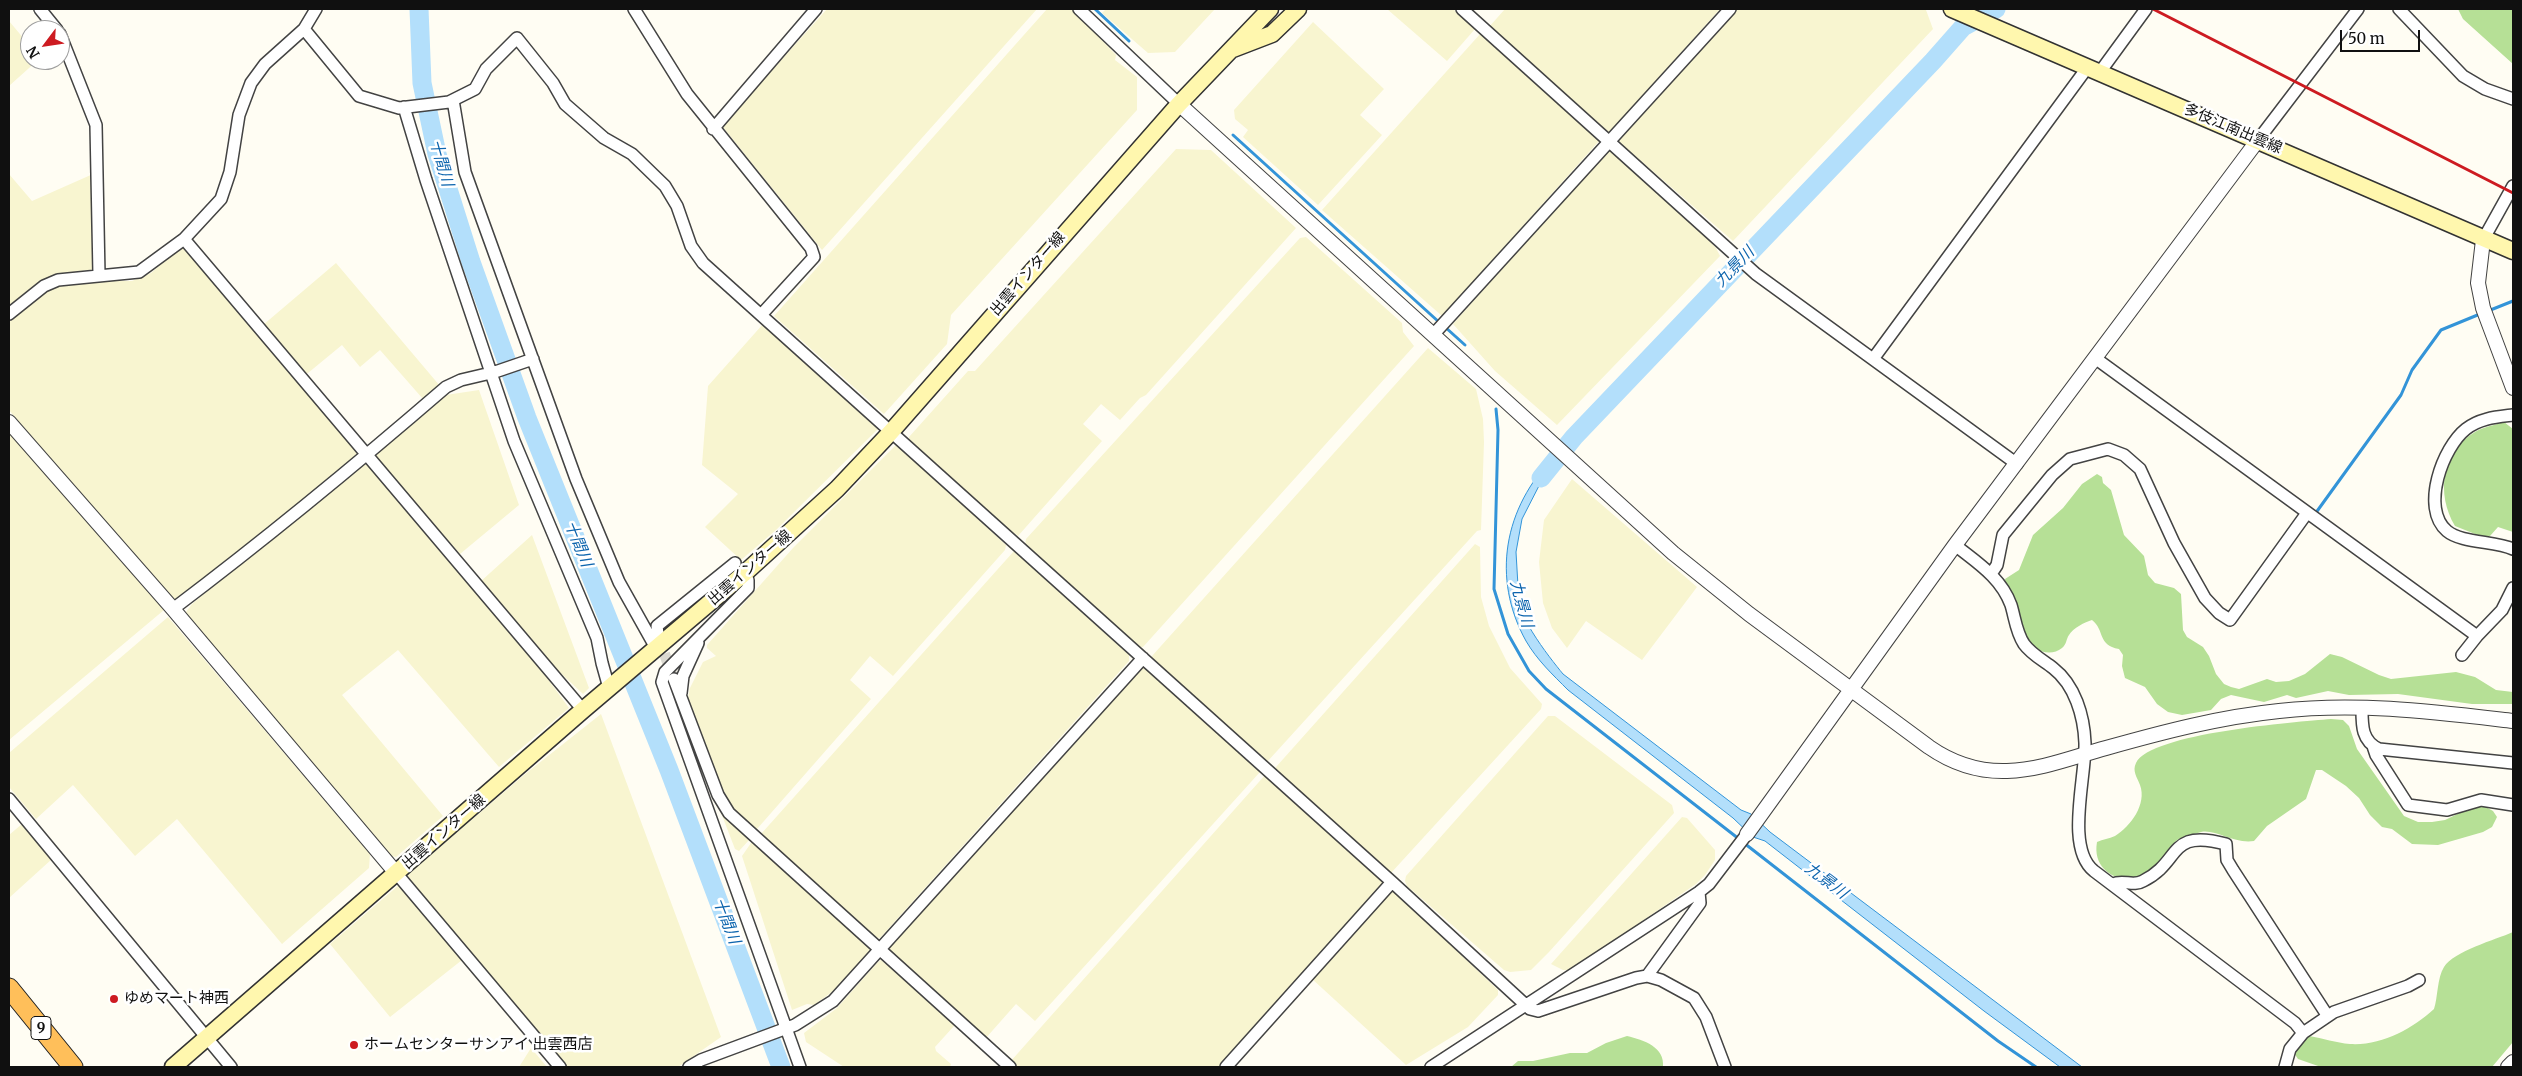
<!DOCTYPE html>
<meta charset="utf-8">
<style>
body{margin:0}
#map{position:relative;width:2522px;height:1076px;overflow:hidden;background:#fffdf3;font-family:Merriweather,serif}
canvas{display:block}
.frame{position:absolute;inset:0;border:10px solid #101010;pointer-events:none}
.north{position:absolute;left:20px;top:20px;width:50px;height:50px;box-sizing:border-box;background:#fff;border:1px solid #9f9f9f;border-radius:50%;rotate:239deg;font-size:14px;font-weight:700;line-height:20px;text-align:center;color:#101010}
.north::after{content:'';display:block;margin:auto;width:18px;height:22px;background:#cd1b21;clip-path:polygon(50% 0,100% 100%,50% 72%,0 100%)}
.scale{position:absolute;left:2340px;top:30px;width:80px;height:22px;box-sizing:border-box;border:2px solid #101010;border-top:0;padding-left:6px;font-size:15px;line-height:18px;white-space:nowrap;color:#101010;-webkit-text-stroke:4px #fff;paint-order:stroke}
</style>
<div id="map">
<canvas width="2522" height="1076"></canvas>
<div class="frame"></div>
<div class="north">N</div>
<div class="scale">50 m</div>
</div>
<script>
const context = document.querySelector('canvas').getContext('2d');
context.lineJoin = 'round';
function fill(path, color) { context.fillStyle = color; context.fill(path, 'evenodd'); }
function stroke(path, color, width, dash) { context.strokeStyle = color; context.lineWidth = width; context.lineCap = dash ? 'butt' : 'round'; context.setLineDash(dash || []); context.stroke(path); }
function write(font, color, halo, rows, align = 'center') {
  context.font = font + ' Merriweather,"Noto Sans JP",serif'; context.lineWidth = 5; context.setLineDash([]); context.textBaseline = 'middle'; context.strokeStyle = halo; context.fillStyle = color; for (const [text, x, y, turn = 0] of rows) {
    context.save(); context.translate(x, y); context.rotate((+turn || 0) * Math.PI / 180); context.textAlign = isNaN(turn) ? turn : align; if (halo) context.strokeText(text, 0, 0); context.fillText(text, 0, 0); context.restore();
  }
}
fill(new Path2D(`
 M827 9H1037L822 250 722 126Z
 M1047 9H1072L1116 55 1115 60 1137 77V110L951 315 947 344 884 414 774 316Z
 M1106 9H1215L1175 52 1148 53 1102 13Z
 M1387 9H1453L1475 29 1447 61Z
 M1505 9H1720L1609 133 1489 27Z
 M1735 9H1922L1926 10 1933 29 1733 241 1617 140Z
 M9 21 30 46V60H38L9 86Z
 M1313 22 1384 89 1360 115 1382 135 1318 205 1243 137 1248 130 1235 119 1234 110Z
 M1481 33 1600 140 1442 316 1322 210Z
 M1609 148 1703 234 1716 248 1720 256 1557 425 1495 371 1453 324Z
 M1176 149 1211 150 1296 228 1146 395 1140 398 1120 420 1101 404 1083 424 1102 441 1018 536 1014 533 1012 535 909 440V437L968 371H975Z
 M9 174 32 201 93 174 96 269 54 275 9 305Z
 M1306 237 1402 323 1403 332 1414 346 1143 647H1139L1025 545 1026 539 1300 238Z
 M185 246 356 448 357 455 174 604 9 410V322L44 292 56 287 86 281H132L151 273 181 247Z
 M336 263 440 386 423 399 380 350 360 367 342 345 308 373 304 374 263 325Z
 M763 324 878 429 776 530 741 560 705 527 738 494 702 465 708 386Z
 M1428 348 1476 389 1483 419 1484 442 1481 530 1477 531 1267 762 1152 659V656Z
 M479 390 519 505 460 554 374 456 446 395Z
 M9 430 164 610 9 740Z
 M897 444 1006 545 1005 550 893 676 870 656 850 680 871 699 757 829H754L726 803 688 698 690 688 703 662 716 656 707 648V645L793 548Z
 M364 460 531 656 569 708 499 767 398 650 342 695 443 816 396 857 386 855 183 616 192 604Z
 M1572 479 1697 587 1642 660 1586 621 1567 648 1552 628 1543 603 1539 562 1544 520Z
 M532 535 589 688 583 694 551 664 480 582Z
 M1475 544 1480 547 1481 597 1489 626 1510 668 1542 704 1541 709 1391 873 1276 771V767Z
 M1014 551 1129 655V661L880 938 874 937 761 834Z
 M168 617 370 854 369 868 282 944 177 819 135 856 73 785 36 819 9 787V753Z
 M1144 666 1260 772 1035 1021 1016 1004 985 1039 891 954 889 947 1140 667Z
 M601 714 721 1037 678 1067H567L405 877 524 775Z
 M1548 716H1555L1672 805 1674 813 1549 952 1531 970 1510 972 1504 970 1407 886 1405 881 1406 876Z
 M1266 774 1386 882 1221 1067H1017L1010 1062Z
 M718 805 750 839 739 851 735 849Z
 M1682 817 1687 818 1715 850V860L1705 875 1696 884 1571 970H1563L1551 964Z
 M22 824 52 859 9 898V835Z
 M751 843H754L870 946V950L847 976 832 992 814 1005 807 1004 792 1010 742 856Z
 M399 885 462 960 390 1017 330 944Z
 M1394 891 1498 990V995L1468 1027 1406 1065 1311 978 1391 892Z
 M881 960 954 1023V1026L935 1047 936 1051 951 1064 950 1067H844L806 1042 804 1033 837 1008 877 963Z
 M531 1048 547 1067H519Z`), '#f8f5d0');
fill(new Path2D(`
 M2458 9H2513V64L2463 19Z
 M2504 422 2513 429V532L2498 527 2490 536 2485 538 2455 526C2436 494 2441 452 2475 432 2483 427 2495 425 2504 422Z
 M2097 474 2102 477 2103 483 2111 490 2124 535 2144 556 2148 575 2155 583 2174 588 2181 594 2183 630 2187 637 2203 647 2209 656 2216 674 2224 684 2231 687 2239 689 2267 679 2276 682 2289 681 2305 674 2330 654 2342 657 2379 675 2391 679 2456 672 2475 677 2496 690 2513 692V704H2472L2398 694 2349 695 2328 691 2296 698 2287 695 2264 702 2231 695 2221 699 2211 710 2182 715 2168 712 2157 704 2145 687 2125 678 2122 666 2123 655 2119 649C2097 645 2105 630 2092 620 2085 622 2073 628 2069 635 2066 639 2067 644 2062 648 2050 658 2032 650 2024 639 2016 627 2011 601 2006 587L2005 579 2019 570 2033 535 2063 508 2082 484Z
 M2331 719 2343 720 2349 726 2357 749 2404 816 2418 822H2432L2445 820 2468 809 2484 806 2493 811 2497 817 2492 827 2483 832 2438 845 2412 844 2392 829 2382 827 2370 815 2359 798 2346 786 2322 770H2316L2306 799 2267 826 2254 841C2233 844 2216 829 2201 832 2195 834 2185 836 2179 839 2169 844 2162 864 2152 871 2128 889 2091 875 2097 842 2103 839 2109 839 2115 836 2131 826 2147 804 2140 785 2137 777 2132 771 2136 763 2151 733 2295 722 2331 719Z
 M2513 932V1042L2492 1067H2321L2298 1059 2294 1053 2300 1043 2309 1036C2323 1038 2336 1043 2350 1044 2381 1046 2412 1029 2434 1009 2438 997 2437 978 2444 967 2454 951 2495 940 2513 932Z
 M1627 1036C1644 1040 1665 1047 1663 1067H1511L1518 1061H1533L1570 1053H1587L1606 1043Z`), '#b6e096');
const water = new Path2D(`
 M1554 457 1559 461 1543 478 1522 519 1516 552 1518 586C1510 608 1549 657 1563 674L1741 810 1751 814 1770 832 2082 1067H2060L1984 1011 1765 841 1753 837 1733 818 1568 690C1553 675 1537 660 1526 641 1491 578 1504 507 1554 457Z`);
fill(water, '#b3dffb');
stroke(water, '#3394d8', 1);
stroke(new Path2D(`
 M1095 9 1129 41
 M1233 135 1440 323
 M2488 311 2513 301
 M1445 327 1465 345
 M1496 409 1498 430 1494 589 1508 634 1529 671 1546 689 1739 839
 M2315 514 2401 395 2412 370 2441 330 2480 314
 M1744 843 1998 1041 2036 1067`), '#3394d8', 3);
stroke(new Path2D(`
 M419 9 422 83 437 154 471 262 527 418 669 770 781 1067
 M1541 478 1574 437 1933 61 1963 27 1996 9`), '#b3dffb', 19);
stroke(new Path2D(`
 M659 638 672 675`), '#dbd9d1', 11, [11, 5.5]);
const minor = new Path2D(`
 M40 9 57 30
 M634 9 687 94 811 248 814 257 761 315
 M1079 9 1179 104
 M1462 9 1756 274 2017 464
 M2399 9 2463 76 2485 89 2513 99
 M304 29 359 96 399 108 449 102 475 89 486 69 517 38 553 83 565 104 604 138 632 154 665 186 677 206 691 246 703 263 1392 882 1530 1009 1538 1011 1636 978 1647 976 1661 980 1694 998 1706 1017 1725 1067
 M60 34 96 125 99 275
 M2100 72 2146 9
 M453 100 465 172 576 479 619 582 656 648
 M404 107 426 180 514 441 597 638 602 663 609 688
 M713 129 816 9
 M2258 140 2358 9
 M184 239 583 710
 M2483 240 2513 186
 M9 314 44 286 58 280 139 272 184 239 221 199 230 172 239 115 251 83 265 64 304 29 316 9
 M1433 335 1730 9
 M2095 358 2477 636 2502 610 2513 588
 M1873 359 2087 68
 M2513 415C2497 417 2480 418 2466 429 2443 447 2420 508 2447 531 2461 543 2495 541 2513 549
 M1955 545C1976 562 2001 577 2011 605 2015 618 2016 632 2024 644 2031 654 2044 661 2053 668 2075 685 2084 716 2085 743 2086 777 2065 848 2094 871L2295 1023 2303 1033 2290 1049 2285 1067
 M1991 574 1997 565 2003 535 2052 475 2070 459 2108 449 2124 455 2140 469 2174 543 2205 598 2219 613 2230 620 2307 513
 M748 580V588L665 672 662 682 800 1067
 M173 609C267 538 358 463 446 387L461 380 495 372 533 359
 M658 634 657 626 735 563
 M2462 655 2477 636
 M674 679 718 795 729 813 1010 1067
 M681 693 683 676 698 643
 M2362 707C2362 724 2361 741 2379 749L2513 763
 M2373 746 2376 755 2408 805 2447 810 2481 800 2513 805
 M9 799 231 1067
 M397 874 560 1067
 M2113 884C2123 879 2133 887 2143 881 2182 862 2167 828 2226 844L2227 860 2233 870 2327 1015
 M1647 976 1700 903 1699 892
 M2303 1033 2334 1012 2408 986 2419 980
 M689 1067 701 1060 795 1025 833 1001 1143 658
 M1226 1067 1392 882
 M1431 1067 1699 892 1709 884 1747 834`);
const tertiary = new Path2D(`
 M1179 104 1673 553 1749 614 1929 747C1952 763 1978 772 2007 771 2041 770 2073 757 2106 748 2163 732 2220 717 2279 711 2358 702 2435 712 2513 721
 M2483 240 2478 283 2483 308 2513 388
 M9 422 173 609 397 874
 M1747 834 1955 545 2258 140
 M2508 1067 2513 1062`);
const secondary = new Path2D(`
 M1952 9 2513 251
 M1233 49 1272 34 1298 9
 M173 1067 583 710 747 571 837 489 890 433 1179 104 1270 9`);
const trunk = new Path2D(`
 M9 988 73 1067`);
stroke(minor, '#434343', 14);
stroke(tertiary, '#434343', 16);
stroke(secondary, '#323232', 19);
stroke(trunk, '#212121', 21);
stroke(minor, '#fff', 11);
stroke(tertiary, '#fff', 14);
stroke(secondary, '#fff7ae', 16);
stroke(trunk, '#ffbf5a', 19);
stroke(new Path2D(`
 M2153 9 2513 193`), '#cd1b21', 3);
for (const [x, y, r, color] of [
 [114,999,5,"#cd1b21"],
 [354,1045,5,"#cd1b21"]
]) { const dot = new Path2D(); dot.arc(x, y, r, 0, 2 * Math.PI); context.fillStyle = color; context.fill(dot); stroke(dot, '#fff', 2); }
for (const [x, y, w] of [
 [41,1028,20]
]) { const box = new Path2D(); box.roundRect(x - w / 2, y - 11.5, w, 23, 4); context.fillStyle = '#fff'; context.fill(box); stroke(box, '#101010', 1); }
write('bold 14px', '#101010', null, [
 ["9",41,1028]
]);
write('15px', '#101010', '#fff', [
 ["多伎江南出雲線",2233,129,23],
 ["出雲インター線",1028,274,-49],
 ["出雲インター線",750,568,-41],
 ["出雲インター線",444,832,-41]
]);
write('15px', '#101010', '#fff', [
 ["ゆめマート神西",124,999],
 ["ホームセンターサンアイ 出雲西店",364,1045]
], 'left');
write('italic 16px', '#0d65ae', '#fff', [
 ["十間川",441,163,74],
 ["九景川",1735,267,-46],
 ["十間川",578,544,68],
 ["九景川",1521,604,75],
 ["九景川",1826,881,37],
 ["十間川",726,921,69]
]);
</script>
